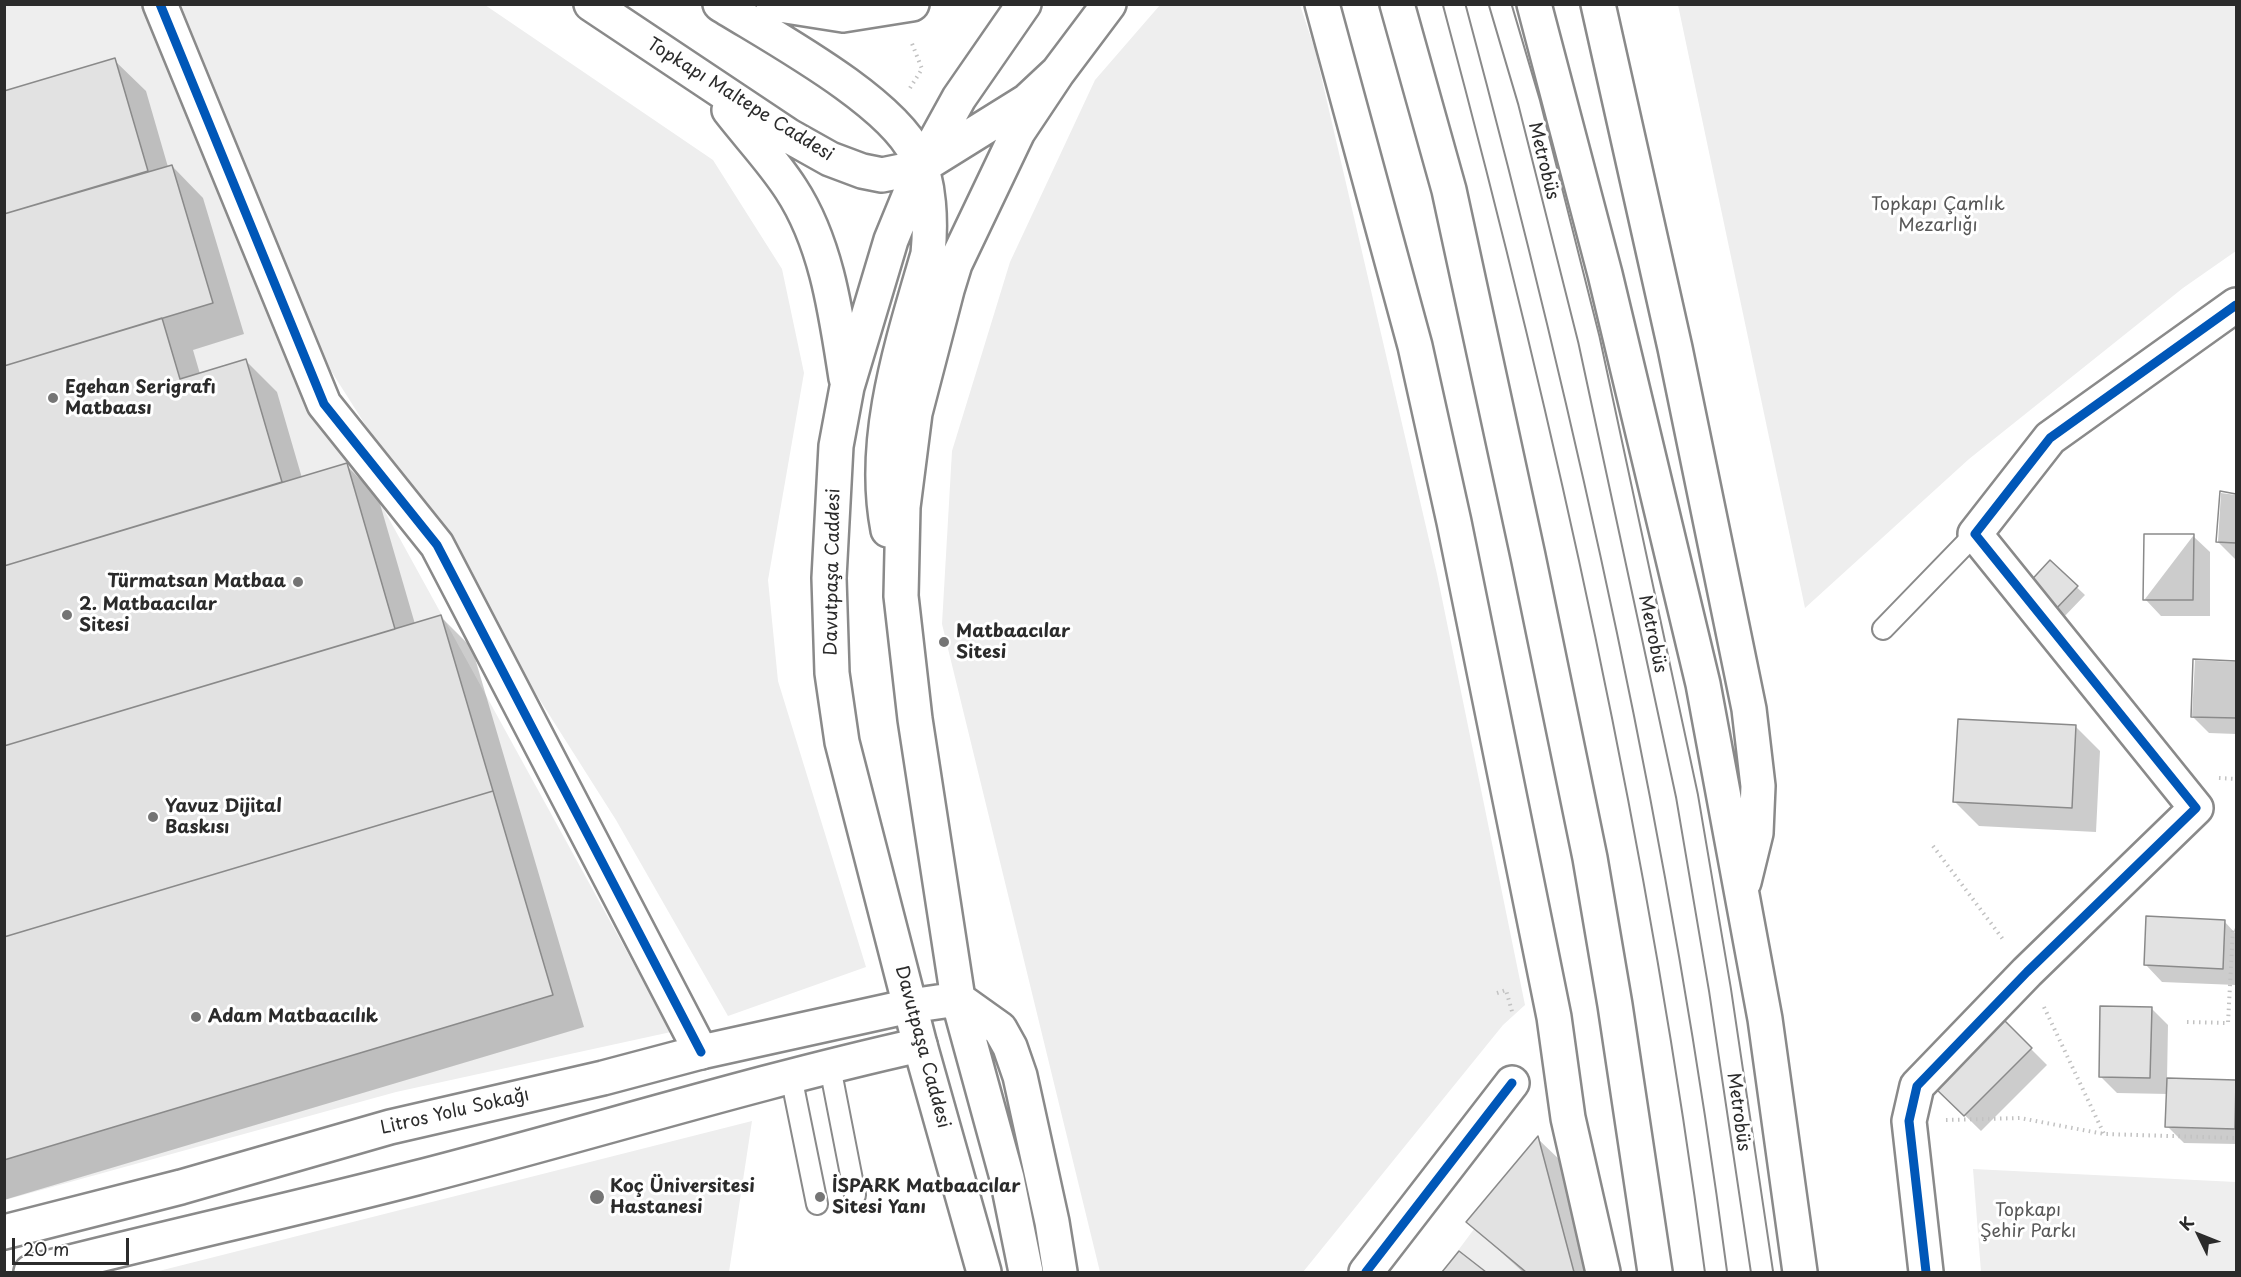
<!DOCTYPE html>
<meta charset="utf-8">
<style>
body{margin:0}
#map{position:relative;width:2241px;height:1277px;overflow:hidden;background:#fff;font-family:"Playpen Sans",sans-serif}
canvas{display:block}
.frame{position:absolute;inset:0;border:6px solid #2b2b2b;pointer-events:none}
.north{position:absolute;left:2169px;top:1205px;width:60px;height:60px;-webkit-text-stroke:4px #fff;paint-order:stroke;rotate:313deg;font-size:16px;font-weight:700;line-height:24px;text-align:center;color:#2b2b2b}
.north::after{content:'';display:block;margin:auto;width:21px;height:27px;background:#2b2b2b;clip-path:polygon(50% 0,100% 100%,50% 72%,0 100%)}
.scale{position:absolute;left:12px;top:1238px;width:117px;height:27px;box-sizing:border-box;border:3px solid #2b2b2b;border-top:0;padding-left:8px;font-size:18px;line-height:21px;white-space:nowrap;color:#2b2b2b;-webkit-text-stroke:4px #fff;paint-order:stroke}
</style>
<div id="map">
<canvas width="2241" height="1277"></canvas>
<div class="frame"></div>
<div class="north">K</div>
<div class="scale">20 m</div>
</div>
<script>
const context = document.querySelector('canvas').getContext('2d');
context.lineJoin = 'round';
function fill(path, color) { context.fillStyle = color; context.fill(path, 'evenodd'); }
function stroke(path, color, width, dash) { context.strokeStyle = color; context.lineWidth = width; context.lineCap = dash ? 'butt' : 'round'; context.setLineDash(dash || []); context.stroke(path); }
function write(font, color, halo, rows, align = 'center') {
  context.font = font + ' "Playpen Sans",sans-serif'; context.lineWidth = 6; context.setLineDash([]); context.textBaseline = 'middle'; context.strokeStyle = halo; context.fillStyle = color; for (const [text, x, y, turn = 0] of rows) {
    context.save(); context.translate(x, y); context.rotate((+turn || 0) * Math.PI / 180); context.textAlign = isNaN(turn) ? turn : align; if (halo) context.strokeText(text, 0, 0); context.fillText(text, 0, 0); context.restore();
  }
}
fill(new Path2D(`
 M5 5H485L713 160 782 269 804 373 768 580 778 681 866 967 728 1016 616 820 328 366 298 387 355 457 671 1032 396 1092 5 1200Z
 M1160 5H1300L1315 50 1437 574 1525 1005 1503 1025 1303 1272H1100L942 624 952 451 1010 262 1095 80Z
 M1678 5H2236V251L2183 288 1969 459 1805 608Z
 M752 1121 729 1272H155Z
 M1530 1154 1554 1272H1442Z
 M1973 1169 2236 1182V1272H1981Z`), '#eee');
fill(new Path2D(`
 M114 60 146 91 168 167 172 166 203 198 244 334 193 350 200 374 246 361 277 392 302 478 346 465 378 497 415 624 441 617 472 648 584 1027 4 1200V90L5 92Z
 M2221 493 2236 495V560L2218 542Z
 M2193 536 2210 552V616H2161L2145 599Z
 M2050 562 2085 595 2061 620 2027 587Z
 M2195 660 2236 662V734L2209 733 2192 716Z
 M2076 727 2100 751 2096 832 1979 826 1954 801Z
 M2224 921 2236 934V985L2162 982 2146 965Z
 M2151 1008 2168 1025 2167 1080 2236 1082V1144L2184 1143 2167 1126 2168 1094 2117 1093 2100 1076Z
 M2003 1021 2047 1065 1981 1131 1937 1088Z
 M1538 1139 1562 1162 1591 1272H1523L1468 1222Z
 M1459 1254 1483 1272H1444Z`), '#0003');
const building = new Path2D(`
 M115 58 148 171 4 214V91Z
 M172 165 213 303 4 366V214Z
 M162 318 180 379 246 359 282 482 4 566V366Z
 M347 463 395 629 4 746V566Z
 M2220 491 2236 494V543L2216 542Z
 M2220 491 2236 494V543L2216 542Z
 M2144 534H2194L2193 600H2143Z
 M2144 534H2194L2193 600H2143Z
 M2050 560 2078 586 2052 613 2025 587Z
 M441 615 493 791 4 937V746Z
 M2193 659 2236 661V718L2191 717Z
 M2193 659 2236 661V718L2191 717Z
 M1958 719 2076 725 2072 808 1953 802Z
 M493 791 553 995 4 1160V937Z
 M2146 916 2225 920 2223 969 2144 965Z
 M2100 1006 2152 1007 2150 1078 2099 1077Z
 M2003 1019 2032 1048 1964 1116 1935 1088Z
 M2167 1078 2236 1080 2235 1129 2165 1127Z
 M1538 1136 1574 1272H1526L1466 1222Z
 M1459 1251 1486 1272H1442Z`);
fill(building, '#e2e2e2');
stroke(building, '#8a8a8a', 1.5);
const lane = new Path2D(`
 M1454 4C1566 421 1660 845 1716 1272
 M1500 4 1529 102 1589 340 1687 796 1720 990 1762 1272
 M1883 629 1975 534
 M830 1067 855 1195
 M791 1076 817 1204`);
const street = new Path2D(`
 M160 4 324 404 437 545 701 1052
 M1366 1272 1512 1083
 M1926 1272 1909 1121 1917 1086 2027 972 2196 808 1975 534 2050 438 2236 305`);
const secondary = new Path2D(`
 M4 1232 181 1187 390 1127 603 1078 701 1052 910 1006
 M31 1272C159 1239 288 1211 416 1178 584 1135 750 1083 920 1045`);
const primary = new Path2D(`
 M591 4 789 136 830 159 862 171 882 175 921 167 1027 101 1058 72 1109 4
 M720 4C773 37 890 100 916 154 930 182 931 223 928 254 903 341 870 438 888 530
 M773 4 843 15 912 4
 M729 110C749 136 773 161 791 189 827 244 836 314 846 378
 M910 1006 958 999 1000 1029 1010 1047 1020 1076 1052 1222 1060 1272
 M984 1272 920 1045 842 742 832 673 829 578 836 446 847 387 891 240 921 167 959 98 1024 4
 M1026 1272 1007 1178 958 999 915 719 901 596 903 507 915 413 947 290 955 264 1018 132 1058 72`);
const highway = new Path2D(`
 M1322 4 1415 346 1454 522 1554 1017 1568 1118 1603 1272
 M1397 4 1449 190 1528 556 1590 858 1615 1005 1655 1272
 M1534 4 1605 274 1703 684 1765 1019 1800 1272
 M1598 4 1675 348 1749 709 1758 786 1756 833 1744 882`);
stroke(lane, '#8a8a8a', 24);
stroke(street, '#8a8a8a', 38);
stroke(secondary, '#8a8a8a', 38);
stroke(primary, '#8a8a8a', 38);
stroke(highway, '#8a8a8a', 38);
stroke(new Path2D(`
 M910 88 922 69 911 41
 M2219 778 2236 779
 M1933 846 2005 942
 M1497 993 1506 990 1513 1015
 M2044 1007 2104 1134
 M2187 1022 2228 1023 2233 928 2236 929
 M1946 1120 2020 1118 2104 1134 2236 1138`), '#c2c2c2', 4, [1.5, 4.5]);
stroke(lane, '#fff', 20);
stroke(street, '#fff', 33);
stroke(secondary, '#fff', 33);
stroke(primary, '#fff', 33);
stroke(highway, '#fff', 33);
stroke(new Path2D(`
 M160 4 324 404 437 545 701 1052
 M1366 1272 1512 1083
 M1926 1272 1909 1121 1917 1086 2027 972 2196 808 1975 534 2050 438 2236 305`), '#0057b8', 9);
for (const [x, y, r, color] of [
 [53,398,6,"#757575"],
 [298,582,6,"#757575"],
 [67,615,6,"#757575"],
 [944,642,6,"#757575"],
 [153,817,6,"#757575"],
 [196,1017,6,"#757575"],
 [597,1197,8,"#757575"],
 [820,1197,6,"#757575"]
]) { const dot = new Path2D(); dot.arc(x, y, r, 0, 2 * Math.PI); context.fillStyle = color; context.fill(dot); stroke(dot, '#fff', 2); }
write('18px', '#2b2b2b', '#fff', [
 ["Topkapı Maltepe Caddesi",740,100,32],
 ["Metrobüs",1543,161,76],
 ["Davutpaşa Caddesi",833,572,-89],
 ["Metrobüs",1652,634,78],
 ["Davutpaşa Caddesi",922,1047,75],
 ["Litros Yolu Sokağı",455,1112,-13],
 ["Metrobüs",1738,1112,82]
]);
write('18px', '#585858', '#fff', [
 ["Topkapı Çamlık",1938,205],
 ["Mezarlığı",1938,226],
 ["Topkapı",2028,1211],
 ["Şehir Parkı",2028,1232]
]);
write('bold 18px', '#2b2b2b', '#fff', [
 ["Egehan Serigrafı",65,388],
 ["Matbaası",65,409],
 ["Türmatsan Matbaa",286,582,"right"],
 ["2. Matbaacılar",79,605],
 ["Sitesi",79,626],
 ["Matbaacılar",956,632],
 ["Sitesi",956,653],
 ["Yavuz Dijital",165,807],
 ["Baskısı",165,828],
 ["Adam Matbaacılık",208,1017],
 ["Koç Üniversitesi",610,1187],
 ["Hastanesi",610,1208],
 ["İSPARK Matbaacılar",832,1187],
 ["Sitesi Yanı",832,1208]
], 'left');
</script>
